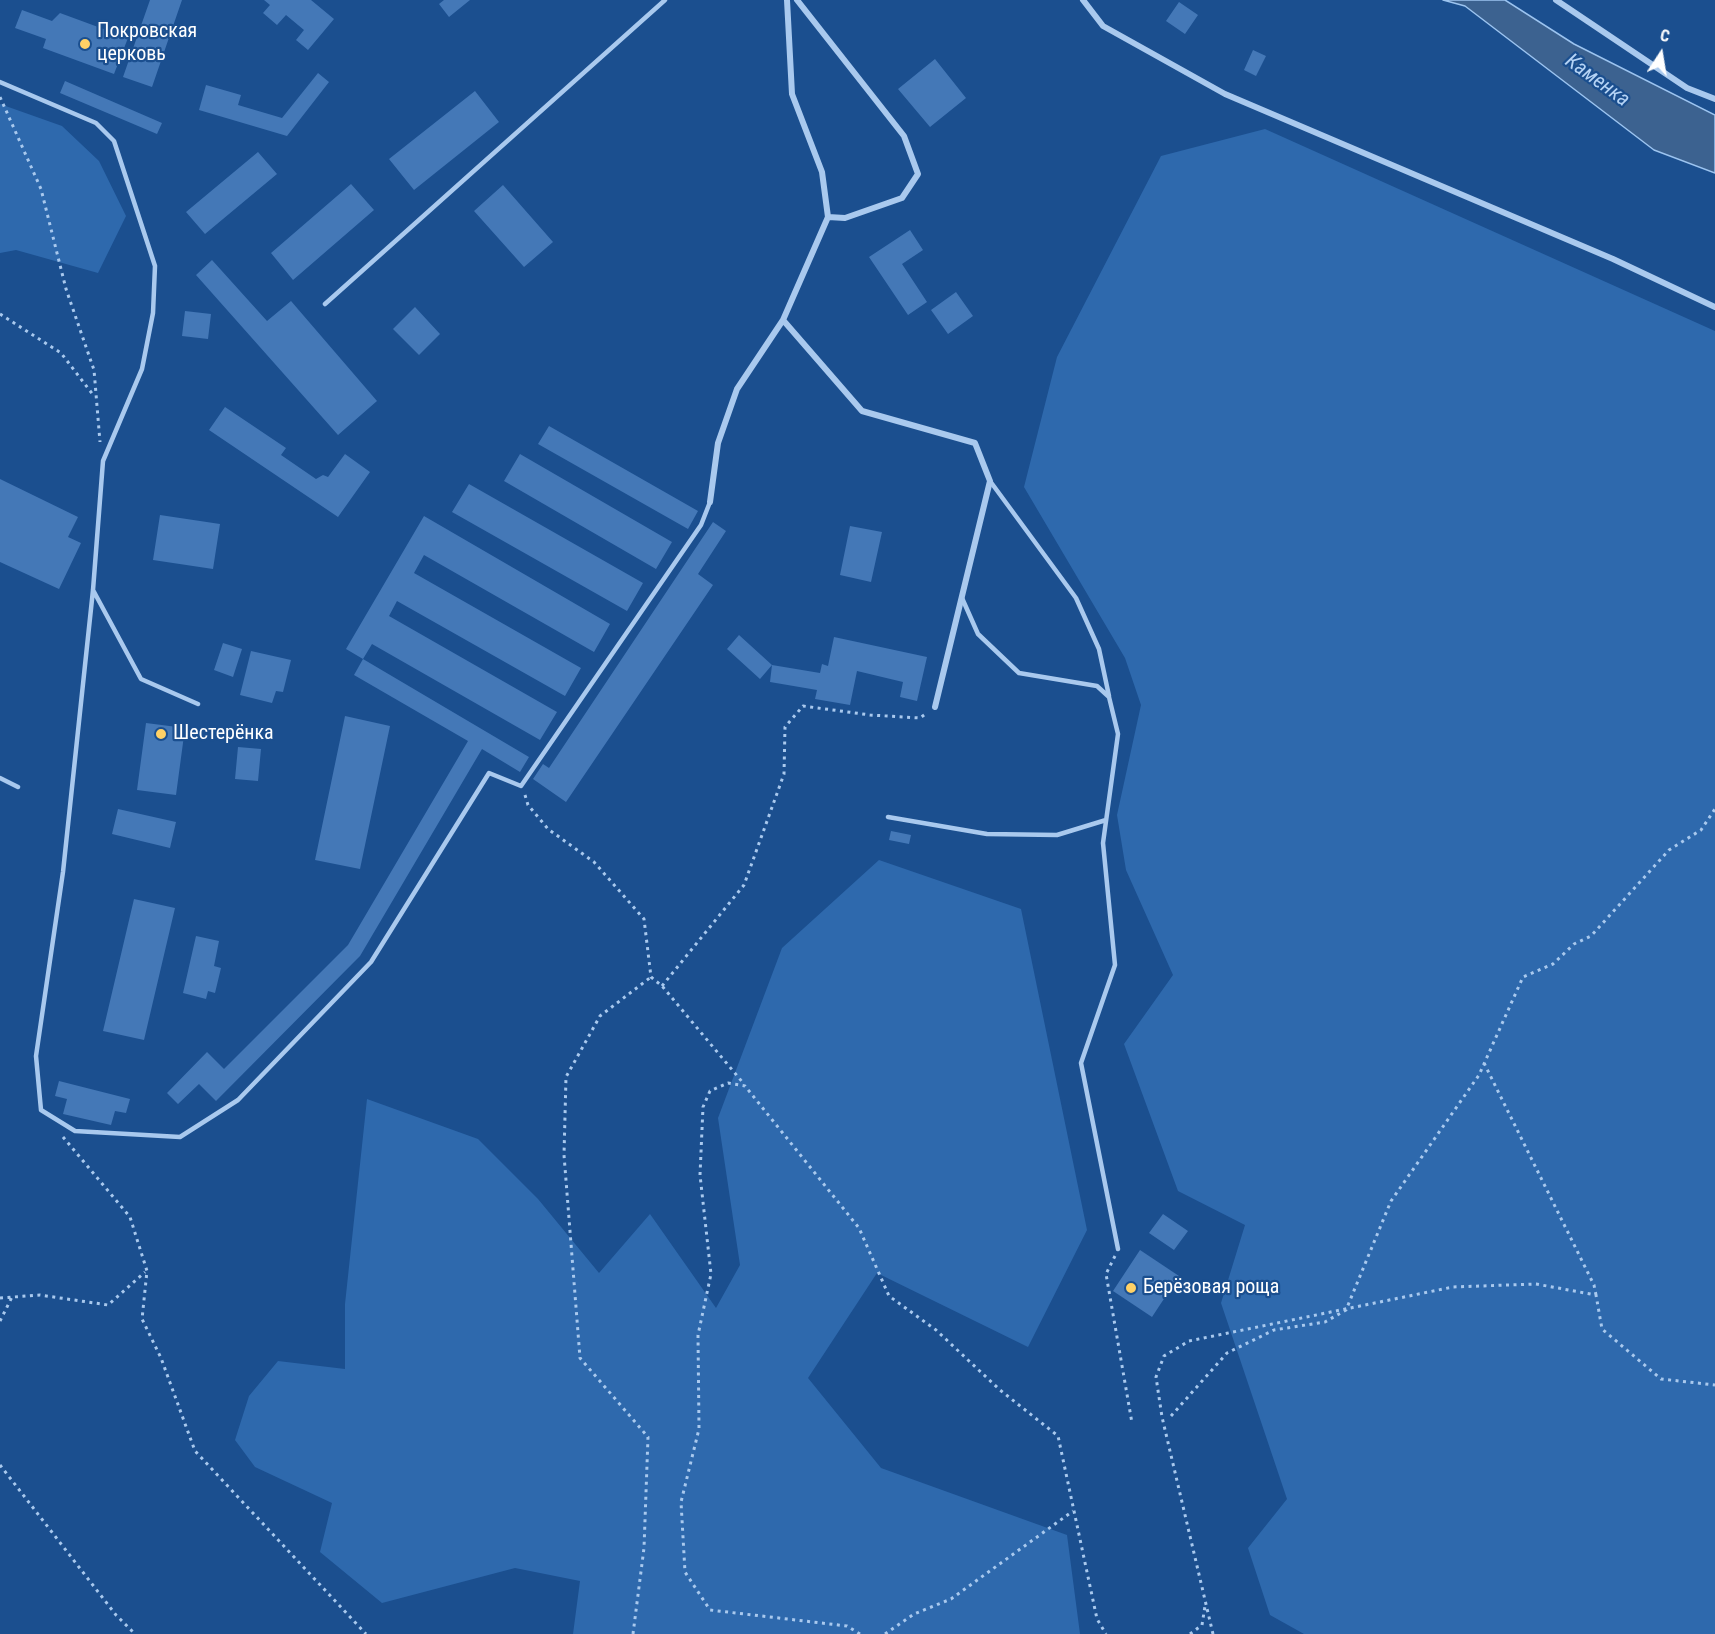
<!DOCTYPE html>
<meta charset="utf-8">
<style>
body{margin:0}
#map{position:relative;width:1715px;height:1634px;overflow:hidden;background:#1b4f8f;font-family:"Roboto Condensed",sans-serif}
canvas{display:block}
.north{position:absolute;left:1631px;top:24px;width:60px;height:60px;-webkit-text-stroke:4px #1b4f8f;paint-order:stroke;rotate:12deg;font-size:16px;font-weight:700;line-height:24px;text-align:center;color:#fff}
.north::after{content:'';display:block;margin:auto;width:21px;height:27px;background:#fff;clip-path:polygon(50% 0,100% 100%,50% 72%,0 100%)}
</style>
<div id="map">
<canvas width="1715" height="1634"></canvas>
<div class="north">С</div>
</div>
<script>
const context = document.querySelector('canvas').getContext('2d');
context.lineJoin = 'round';
function fill(path, color) { context.fillStyle = color; context.fill(path, 'evenodd'); }
function stroke(path, color, width, dash) { context.strokeStyle = color; context.lineWidth = width; context.lineCap = dash ? 'butt' : 'round'; context.setLineDash(dash || []); context.stroke(path); }
function write(font, color, halo, rows, align = 'center') {
  context.font = font + ' "Roboto Condensed",sans-serif'; context.lineWidth = 4.5; context.setLineDash([]); context.textBaseline = 'middle'; context.strokeStyle = halo; context.fillStyle = color; for (const [text, x, y, turn = 0] of rows) {
    context.save(); context.translate(x, y); context.rotate((+turn || 0) * Math.PI / 180); context.textAlign = isNaN(turn) ? turn : align; if (halo) context.strokeText(text, 0, 0); context.fillText(text, 0, 0); context.restore();
  }
}
fill(new Path2D(`
 M0 104 62 126 99 161 126 216 98 273 16 250 0 253Z
 M1265 129 1715 331V1634H1304L1270 1615 1248 1548 1287 1499 1221 1303 1245 1225 1178 1191 1124 1044 1173 975 1126 870 1117 815 1141 705 1125 658 1024 487 1057 357 1161 156Z
 M879 860 1021 909 1087 1230 1028 1347 877 1273 808 1378 881 1468 1067 1535 1080 1634H573L580 1581 515 1568 382 1603 320 1552 332 1503 255 1467 235 1440 249 1396 278 1361 345 1369V1304L367 1099 478 1139 538 1199 599 1273 650 1214 716 1308 740 1265 718 1118 782 948Z`), '#2e69ad');
const water = new Path2D(`
 M1443 0H1505L1574 44 1715 115V173L1654 150 1465 6Z`);
fill(water, '#3c6290');
stroke(water, '#9cc4f0', 1.5);
fill(new Path2D(`
 M150 0H182L152 87 123 77Z
 M264 0H311L334 19 308 50 296 40 304 30 286 15 277 25 263 13 270 5Z
 M444 0H470L449 17 439 4Z
 M1179 2 1198 15 1185 34 1166 21Z
 M22 10 52 21 60 13 128 38 114 74 43 48 46 39 15 28Z
 M1253 50 1266 56 1256 76 1244 70Z
 M935 59 966 98 930 127 898 89Z
 M318 73 329 82 287 136 199 110 206 85 241 95 238 105 282 118Z
 M65 81 162 123 157 134 60 93Z
 M475 91 499 122 414 190 389 159Z
 M258 152 277 174 205 234 186 212Z
 M351 184 374 210 293 280 271 253Z
 M503 185 553 242 524 267 474 211Z
 M910 230 923 250 902 264 927 302 908 315 869 257Z
 M212 260 267 321 291 301 377 401 338 435 196 275Z
 M956 292 973 316 948 334 931 310Z
 M415 307 440 334 419 355 393 329Z
 M185 311 211 314 208 339 182 336Z
 M225 407 286 448 281 455 316 479 323 475 328 477 345 454 370 472 338 517 209 430Z
 M549 426 698 511 688 529 538 444Z
 M520 454 672 542 656 569 504 481Z
 M0 479 78 517 68 537 81 543 59 589 0 562Z
 M469 484 643 583 627 611 452 512Z
 M160 515 220 524 213 569 153 560Z
 M424 516 610 624 594 652 424 555 414 573 581 668 565 696 397 601 389 616 557 712 540 740 372 644 363 659 346 649Z
 M713 522 726 531 698 574 713 585 566 802 533 779 543 764 549 768Z
 M850 526 882 532 871 582 840 575Z
 M739 635 772 665 820 673 822 664 828 666 834 637 927 657 917 701 900 697 903 682 857 671 850 705 815 699 817 690 770 682 772 665 760 679 727 649Z
 M223 643 242 649 233 677 214 670Z
 M251 651 291 660 283 692 276 691 272 703 240 695Z
 M363 659 529 757 520 772 482 749 360 956 216 1101 199 1084 178 1104 167 1093 207 1052 224 1069 348 945 468 741 354 675Z
 M345 716 390 726 360 869 315 860Z
 M146 723 185 728 176 795 137 790Z
 M238 747 261 749 258 781 235 779Z
 M118 809 176 822 170 848 112 834Z
 M891 831 911 835 909 844 889 840Z
 M134 899 175 908 144 1040 103 1031Z
 M196 936 219 941 214 966 221 968 215 993 208 991 206 999 183 993Z
 M59 1081 130 1099 126 1113 115 1111 111 1125 63 1114 67 1099 55 1096Z
 M1163 1214 1188 1231 1174 1250 1149 1233Z
 M1140 1250 1179 1276 1152 1317 1113 1291Z`), '#4478b7');
stroke(new Path2D(`
 M0 97 41 189 66 289 94 370 100 442
 M0 314 61 353 94 396
 M525 795 528 805 548 829 594 862 644 919 651 977 662 986 744 1084
 M662 986 744 885 784 774 785 727 803 706 870 715 920 718 927 713
 M1484 1063 1594 1285 1596 1295
 M63 1137 130 1217 147 1271 142 1319 161 1358 195 1451 366 1634
 M1115 1256 1106 1274 1132 1423
 M0 1298 40 1295 108 1305 145 1272
 M0 1321 12 1297
 M1171 1416 1227 1353 1274 1330 1325 1322 1346 1310 1391 1201 1479 1075 1523 977 1553 964 1574 944 1591 936 1669 850 1701 830 1715 809
 M0 1465 116 1615 135 1634
 M633 1634 644 1548 648 1437 580 1358 564 1155 566 1077 600 1016 651 977
 M860 1634 847 1626 710 1610 685 1572 681 1502 699 1429 698 1335 711 1274 700 1175 703 1107 710 1091 728 1083 745 1086 859 1228 889 1296 936 1330 1000 1390 1058 1436 1097 1619 1106 1634
 M885 1634 914 1614 951 1599 1073 1511
 M1190 1634 1202 1625 1205 1606
 M1213 1634 1162 1417 1156 1377 1164 1356 1189 1341 1453 1287 1536 1284 1596 1295 1602 1329 1661 1379 1715 1385`), '#a9c9ee', 3, [3, 4.5]);
stroke(new Path2D(`
 M0 82 96 123 114 141 155 266 153 313 142 369 103 461 93 590 63 872 36 1056 41 1110 75 1131 180 1137 238 1100 371 962 489 773 521 786 701 525 710 502
 M325 304 665 0
 M990 481 1076 598 1099 649 1109 696
 M93 590 141 679 198 704
 M962 598 978 634 1019 673 1097 686 1109 697 1118 734 1103 843 1115 965 1081 1063 1118 1249
 M0 778 18 787
 M888 817 987 834 1057 835 1106 820`), '#a9c9ee', 4.5);
stroke(new Path2D(`
 M797 0 904 136 918 174 902 198 845 218 828 217
 M1083 0 1103 26 1225 94 1613 259 1715 307
 M1556 0 1687 88 1715 99
 M783 320 862 411 975 443 990 481 935 707
 M710 502 718 443 737 389 783 320 828 217 822 172 792 94 787 0`), '#a9c9ee', 6);
for (const [x, y, r, color] of [
 [85,44,6,"#ffd166"],
 [161,734,6,"#ffd166"],
 [1131,1288,6,"#ffd166"]
]) { const dot = new Path2D(); dot.arc(x, y, r, 0, 2 * Math.PI); context.fillStyle = color; context.fill(dot); stroke(dot, '#1b4f8f', 2); }
write('20px', '#fff', '#1b4f8f', [
 ["Покровская",97,32],
 ["церковь",97,55],
 ["Шестерёнка",173,734],
 ["Берёзовая роща",1143,1288]
], 'left');
write('italic 21px', '#b5d3f5', '#1b4f8f', [
 ["Каменка",1597,81,36]
]);
</script>
